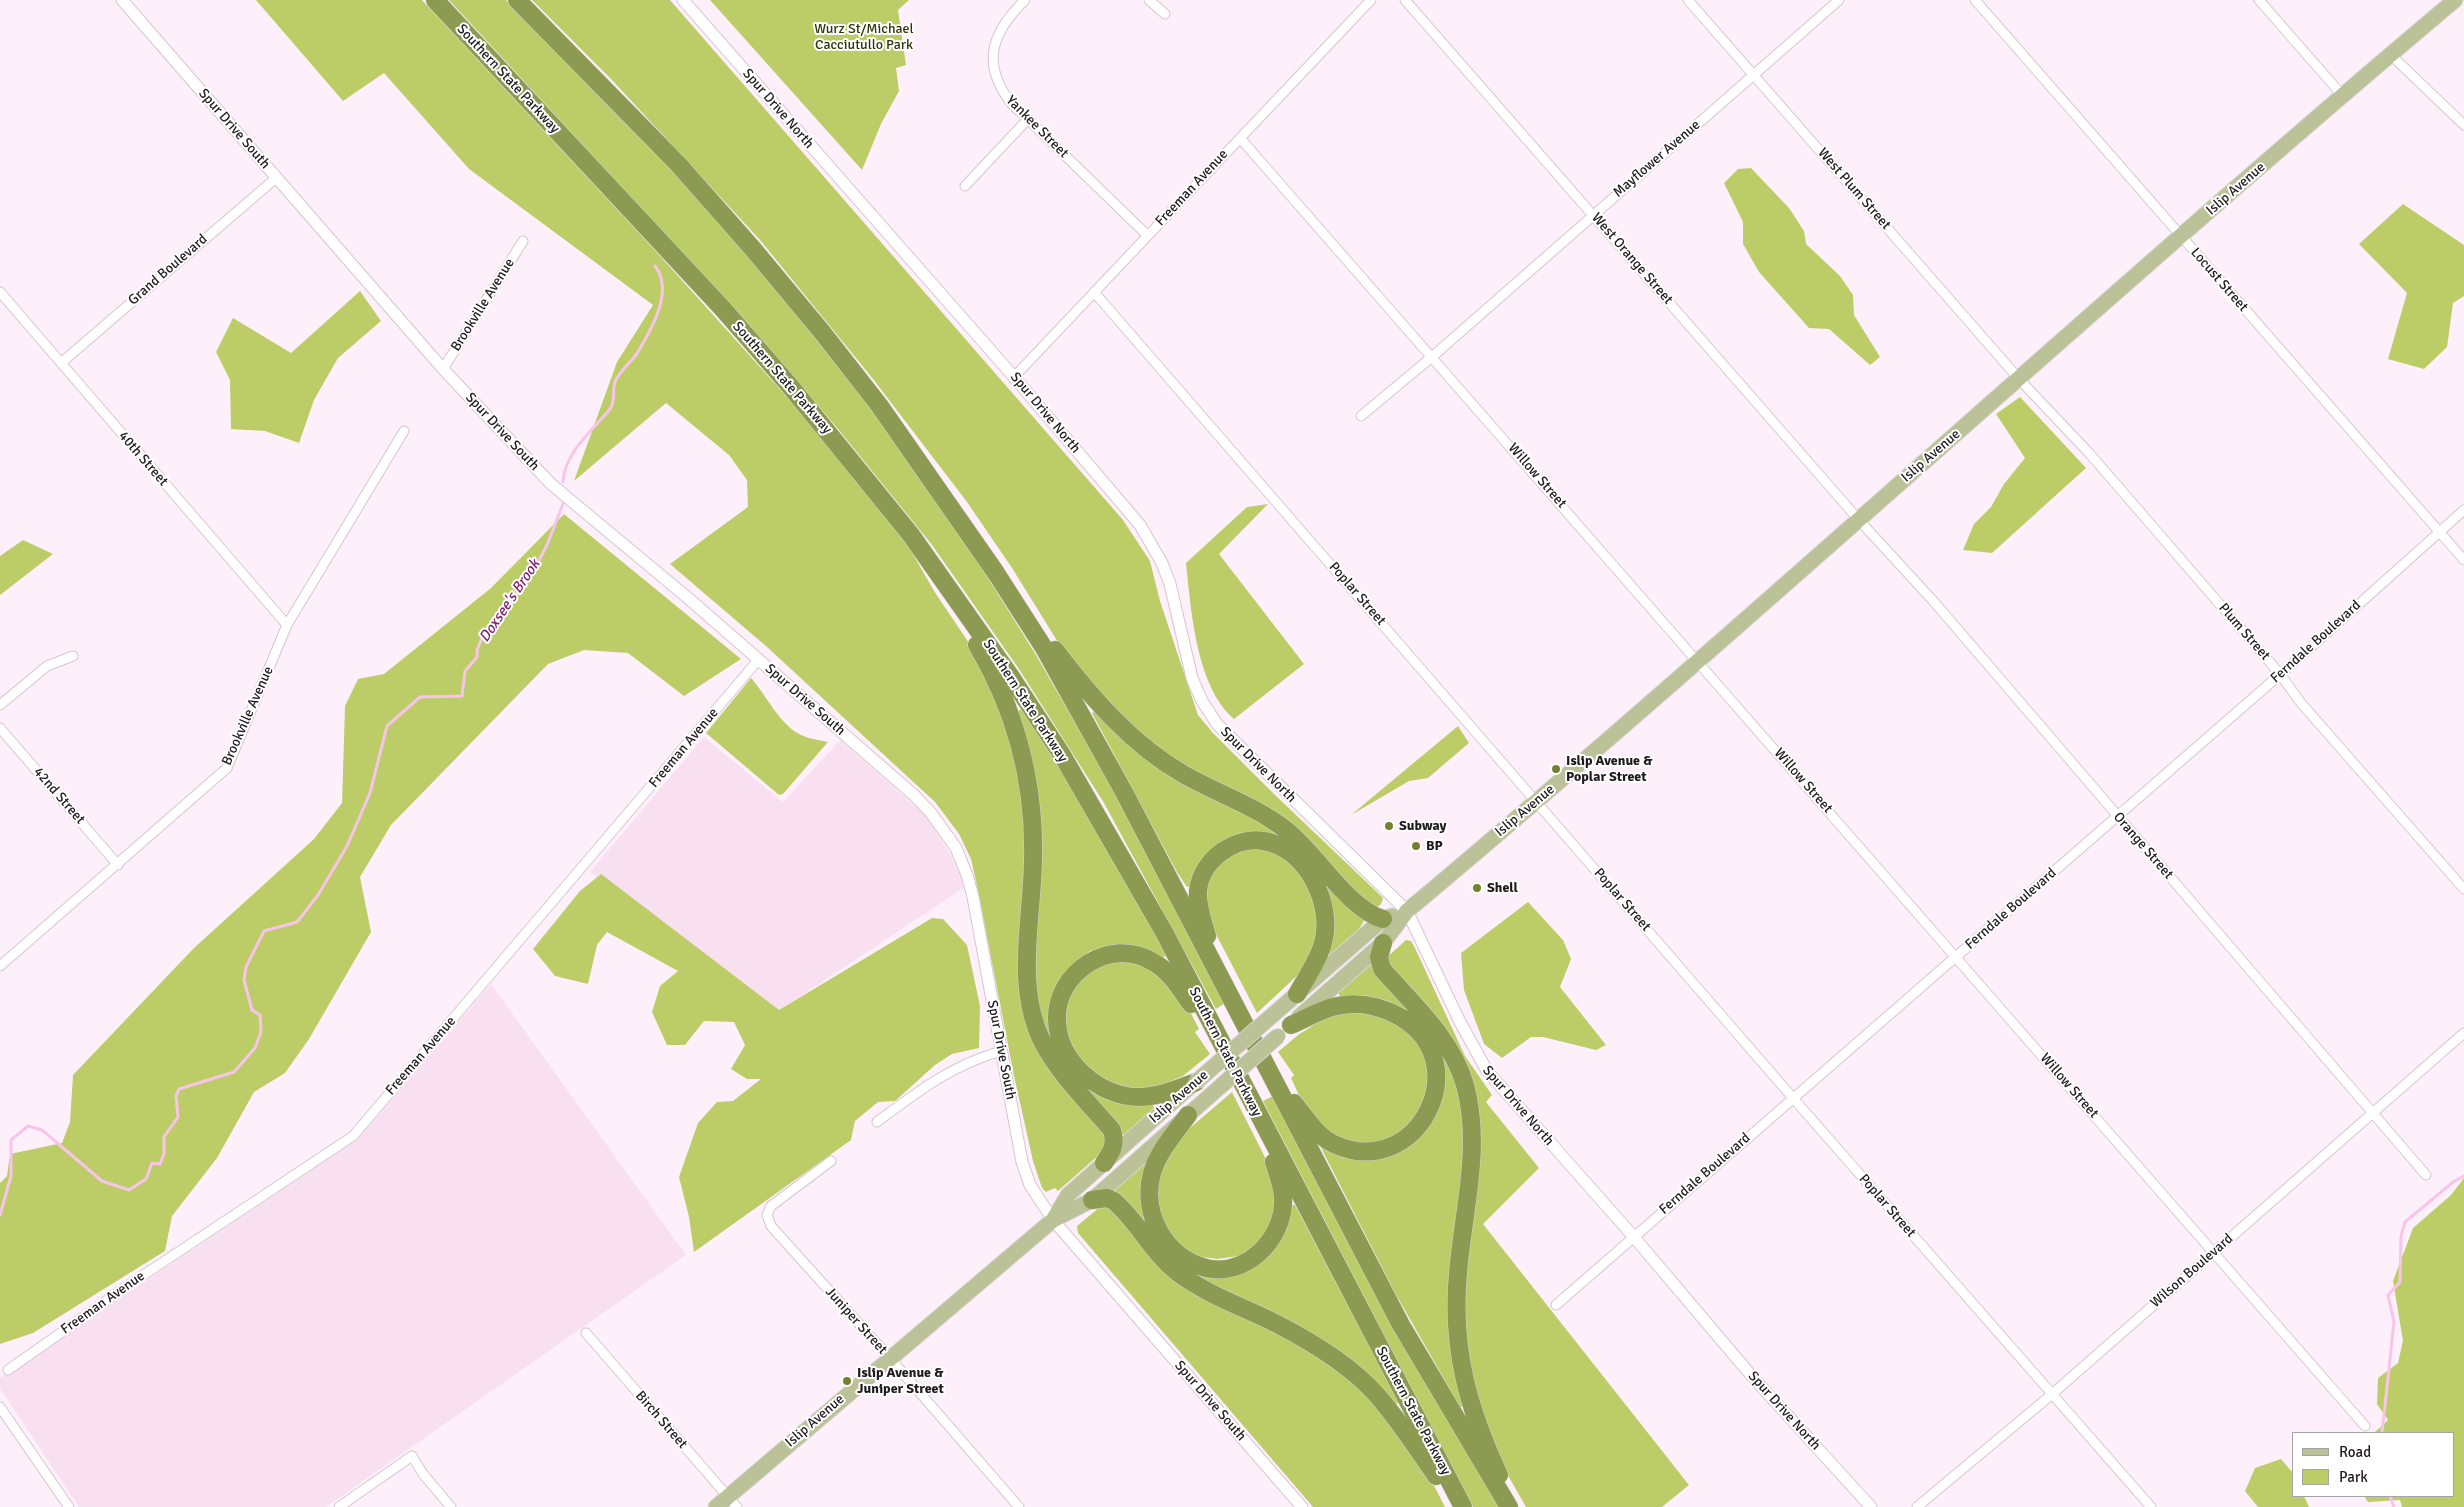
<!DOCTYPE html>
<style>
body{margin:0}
#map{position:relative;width:2464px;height:1507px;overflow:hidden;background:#fef0fa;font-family:Signika,sans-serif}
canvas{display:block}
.legend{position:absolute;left:2292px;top:1432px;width:162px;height:65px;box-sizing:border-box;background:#fff;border:1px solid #a6a3a5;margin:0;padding:6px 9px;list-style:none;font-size:15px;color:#201a1e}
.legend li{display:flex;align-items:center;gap:10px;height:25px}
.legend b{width:25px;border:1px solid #a6a3a5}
</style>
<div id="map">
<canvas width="2464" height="1507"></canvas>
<ul class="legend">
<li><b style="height:6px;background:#bbc297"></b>Road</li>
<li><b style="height:14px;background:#bccd68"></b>Park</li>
</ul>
</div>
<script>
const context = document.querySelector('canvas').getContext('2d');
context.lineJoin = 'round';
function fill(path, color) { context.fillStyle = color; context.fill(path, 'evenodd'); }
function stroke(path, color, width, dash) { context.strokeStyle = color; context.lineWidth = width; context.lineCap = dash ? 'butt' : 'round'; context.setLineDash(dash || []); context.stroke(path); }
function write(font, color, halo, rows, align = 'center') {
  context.font = font + ' Signika,sans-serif'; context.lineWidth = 4; context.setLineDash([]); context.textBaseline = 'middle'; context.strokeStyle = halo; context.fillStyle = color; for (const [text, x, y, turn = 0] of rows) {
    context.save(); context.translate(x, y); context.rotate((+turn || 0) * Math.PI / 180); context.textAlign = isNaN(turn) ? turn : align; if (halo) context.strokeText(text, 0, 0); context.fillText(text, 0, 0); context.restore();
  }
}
fill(new Path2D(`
 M704 737 783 802 840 740 926 816 950 854 965 887 771 1016 590 872Z
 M491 984 686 1255 326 1507H79L0 1389V1378L357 1140Z`), '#f8e0f1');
fill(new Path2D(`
 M256 0H422L652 247 823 437 910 549 934 591 977 655 1020 763 1028 830 1027 1010 1110 1134 1108 1147 1058 1191 1055 1188 1046 1192 1042 1188 1033 1161 1014 1076 979 895 971 859 959 834 935 802 767 647 670 564 748 507 747 480 729 455 666 403 574 481 617 362 653 305 469 169 384 73 343 101Z
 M449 0H506L687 184 782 297 866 402 955 525 1036 655 1116 794 1225 1003 1216 1009 1104 803 1019 669 932 545 838 429 750 326Z
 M532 0H670L1123 520 1150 561 1160 601 1198 715 1213 733 1274 794 1378 893 1383 898 1381 904 1372 911 1311 842 1149 744 1102 701 1066 655 1012 568 967 502 873 379 760 240 612 80Z
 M710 0H909L898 10 906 65 896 68 899 91 881 124 862 170Z
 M1751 168 1789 208 1804 231 1806 244 1840 276 1853 295 1854 315 1880 357 1870 365 1829 329 1809 328 1759 272 1743 244V222L1724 183 1738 169Z
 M2403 204 2464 245V296L2453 303 2447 347 2424 369 2388 359 2407 293 2359 244Z
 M360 291 381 321 338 358 314 400 299 443 265 431 231 429 230 380 216 352 233 318 291 353Z
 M2020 397 2086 468 1992 553 1963 550 1974 524 1991 507 2004 484 2025 458 1996 414Z
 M1268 504 1219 554 1304 664 1234 719C1196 686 1191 610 1186 563L1247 507Z
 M564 514 741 659 684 696 628 653 584 650 548 664 391 825 360 877 371 932 309 1039 285 1073 254 1092 217 1158 172 1216 165 1251 33 1333 0 1344V1183L7 1176 10 1154 62 1143 70 1122 73 1075 194 948 314 839 342 803 345 706 358 679 384 674 491 588Z
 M23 540 53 554 0 595V556Z
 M751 678C767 696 779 724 801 735 809 739 820 740 828 742L783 794 779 795 706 733Z
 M1021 709 1095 824 1167 955 1162 958 1144 949 1117 944 1090 951 1069 968 1054 998 1077 1073 1152 1101 1153 1106 1157 1111 1125 1139 1068 1071 1040 1020 1033 980V936L1015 713Z
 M1098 709 1270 824 1365 919 1359 929 1362 931 1309 979 1329 902 1263 833C1255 834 1246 832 1239 834 1213 840 1200 863 1193 886L1187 887 1177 872 1092 713Z
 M1458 726 1469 743 1428 778 1409 781 1351 815Z
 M1263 844 1289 855 1310 880 1320 935 1301 972 1257 1013 1207 917 1203 893 1220 856Z
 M601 874 779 1010 932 918 943 919 967 945 980 1006 979 1048 952 1054 935 1065 895 1101 878 1102 855 1121 851 1140 694 1252 689 1217 679 1177 698 1123 717 1102 733 1101 761 1079H747L731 1069 745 1045 734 1022 704 1021 685 1045H667L652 1012 660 986 678 971 607 932 597 945 588 984 555 976 533 949 580 891Z
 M1528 902 1563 940 1571 959 1560 987 1606 1045 1596 1050 1543 1037H1531L1502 1058 1484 1044 1464 990 1461 953Z
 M1406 940 1411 941 1415 948 1465 1056 1492 1095 1486 1102 1539 1168 1483 1224 1689 1485 1662 1507H1526L1493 1449 1477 1407 1462 1321 1469 1080 1385 959Z
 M1141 959 1180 992 1199 1029 1195 1032 1210 1054 1183 1076 1156 1087 1157 1090H1126L1089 1073 1066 1041 1061 1011 1071 983 1089 965Z
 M1369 961 1376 964 1447 1055 1463 1098 1468 1129 1454 1257 1467 1406 1460 1407 1394 1291 1317 1140 1379 1155 1434 1111 1426 1030 1341 999 1337 990Z
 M1339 1009C1353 1011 1374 1010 1388 1016 1421 1031 1440 1069 1427 1105 1425 1109 1421 1113 1418 1117 1396 1146 1353 1154 1323 1130 1308 1118 1299 1095 1291 1078L1294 1075 1278 1052 1298 1035Z
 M1232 1092 1276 1179 1274 1221 1260 1241 1239 1256 1217 1259 1196 1256 1176 1244 1160 1222 1156 1178 1177 1139Z
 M1273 1096 1392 1326 1499 1507H1473L1263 1101Z
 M1149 1153 1145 1202 1183 1261 1242 1266 1288 1205H1295L1399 1403 1392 1405 1180 1267 1114 1194 1116 1187Z
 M2464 1178V1507H2402L2400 1500 2368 1502 2364 1496H2453V1433H2374L2388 1420 2377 1404 2378 1378 2398 1363 2403 1341 2393 1281 2413 1228 2451 1195Z
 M1106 1202 1142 1241 1288 1333 1366 1392 1424 1466 1445 1507H1313L1078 1233 1077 1226Z
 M2281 1459 2293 1473V1496H2304L2309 1507H2258L2245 1491 2255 1468Z`), '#bccd68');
stroke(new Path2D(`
 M563 482C564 453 593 430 610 409 616 401 612 391 615 382 618 373 630 363 636 355 650 332 675 291 655 266
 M0 1215 11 1176V1140L28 1126 42 1130 102 1181 129 1190 146 1179 152 1163 160 1164 164 1154V1137L178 1117 176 1096 179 1089 234 1072 255 1048 261 1032 260 1015 252 1010 244 980 246 967 264 931 297 922 318 895 347 846 370 793 387 726 420 697 462 696 465 671 477 657V650L482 638 533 572 547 545 563 504
 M2382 1433 2394 1322 2388 1295 2400 1282 2401 1236 2405 1222 2453 1182 2464 1176
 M2390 1496 2394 1507`), '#f9c4ea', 3);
const minor = new Path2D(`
 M1025 0C991 33 981 64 1011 103L1147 235
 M1149 0 1165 14
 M1405 0 1858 519 1935 603 2426 1175
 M1688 0 2019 379 2090 454 2280 674 2301 703 2464 889
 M1975 0 2464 560
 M2259 0 2342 95
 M2390 54 2464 125
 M1240 138 2365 1426
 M965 186 1028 119
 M0 292 287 625
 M1094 292 1793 1098 2151 1507
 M61 363 276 178
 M443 369 523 241
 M1014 377 1371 0
 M1361 416 1433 356 1839 0
 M0 705 47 666 73 656
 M0 728 118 865
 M0 966 227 768 287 625 404 431
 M877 1122C917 1092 952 1065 1001 1051
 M831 1161 771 1206 767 1215 771 1226 889 1357 1019 1507
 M1556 1305 2291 665 2464 510
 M586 1333 737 1507
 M8 1370 130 1284 353 1136 759 659
 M0 1407 69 1507
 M339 1507 412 1456 423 1474 451 1507
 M1917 1507 2051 1395 2464 1033`);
const tertiary = new Path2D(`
 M122 0 443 369 551 484 688 598 915 796 931 813 956 848 967 875 973 897 1022 1162 1030 1185 1053 1220 1302 1507
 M683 0 1014 377 1140 525 1162 563 1170 584 1192 678 1202 701 1217 724 1407 911 1460 1022 1487 1071 1633 1236 1750 1374 1871 1507`);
const primary = new Path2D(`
 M1275 1013 1383 919 1392 916
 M1299 1017 1383 943 1407 911C1762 613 2101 298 2455 0
 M1053 1220 1068 1195 1193 1084
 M716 1507 1053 1220 1092 1200 1222 1085`);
const motorway = new Path2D(`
 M435 0 723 309 790 386 911 535 1011 677 1062 755 1164 932 1463 1507
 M517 0 678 164 753 249 822 332 879 405 996 573 1044 648 1125 794 1401 1325 1509 1507
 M977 645C1016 711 1035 785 1033 861 1032 919 1015 986 1042 1041 1059 1074 1088 1102 1112 1130 1116 1145 1112 1151 1104 1163
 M1055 650C1091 697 1131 744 1183 774 1216 793 1256 806 1286 830 1316 853 1349 910 1383 919
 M1207 936C1203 921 1197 906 1198 891 1201 860 1234 836 1264 841 1306 848 1334 904 1323 943 1318 961 1306 978 1297 994
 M1383 943 1379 957 1382 969C1413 1004 1452 1039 1465 1085 1482 1147 1463 1211 1458 1273 1451 1348 1468 1408 1499 1475
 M1191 1004C1180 989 1170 971 1153 962 1111 936 1055 972 1057 1020 1058 1061 1098 1096 1138 1097 1159 1097 1177 1089 1196 1082
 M1291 1025C1306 1019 1321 1009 1337 1006 1361 1001 1381 1006 1402 1018 1477 1064 1417 1180 1336 1145 1317 1137 1306 1118 1294 1103
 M1188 1115C1175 1133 1158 1152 1152 1173 1141 1214 1165 1257 1206 1268 1246 1277 1282 1240 1283 1203 1284 1189 1278 1175 1274 1162
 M1092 1200 1107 1198 1114 1201C1138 1222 1152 1252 1177 1272 1207 1295 1244 1307 1277 1324 1312 1342 1349 1364 1376 1394 1398 1419 1417 1448 1436 1476`);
stroke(minor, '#d6c5d1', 11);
stroke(tertiary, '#d6c5d1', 13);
stroke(primary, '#d7d6d6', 17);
stroke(motorway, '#d7d6d6', 19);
stroke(minor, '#fff', 9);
stroke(tertiary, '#fff', 11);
stroke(primary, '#bbc297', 15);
stroke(motorway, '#8d9a51', 18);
const primaryBridge = new Path2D(`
 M1196 1082 1275 1013
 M1222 1085 1278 1036`);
stroke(primaryBridge, '#d7d6d6', 17, []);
stroke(primaryBridge, '#bbc297', 15);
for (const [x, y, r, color] of [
 [1556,769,5,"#74812f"],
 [1389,826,5,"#74812f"],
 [1416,846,5,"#74812f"],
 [1477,888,5,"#74812f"],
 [847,1381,5,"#74812f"]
]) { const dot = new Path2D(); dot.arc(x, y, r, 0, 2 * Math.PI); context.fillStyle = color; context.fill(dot); stroke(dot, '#fff', 2); }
write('14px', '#2f3509', '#fff', [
 ["Wurz St/Michael",864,29],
 ["Cacciutullo Park",864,45]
]);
write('14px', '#201a1e', '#fff', [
 ["Southern State Parkway",508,79,47],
 ["Spur Drive North",778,109,49],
 ["Yankee Street",1037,127,45],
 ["Spur Drive South",234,129,49],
 ["Mayflower Avenue",1657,159,-41],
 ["Freeman Avenue",1192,188,-47],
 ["West Plum Street",1854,189,49],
 ["Islip Avenue",2236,189,-41],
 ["West Orange Street",1632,259,49],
 ["Grand Boulevard",168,270,-41],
 ["Locust Street",2219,280,49],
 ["Brookville Avenue",483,305,-58],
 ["Southern State Parkway",782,378,49],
 ["Spur Drive North",1045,413,50],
 ["Spur Drive South",502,432,47],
 ["Islip Avenue",1931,456,-41],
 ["40th Street",143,459,49],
 ["Willow Street",1537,476,49],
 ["Poplar Street",1357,594,49],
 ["Plum Street",2244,632,49],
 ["Ferndale Boulevard",2316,642,-42],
 ["Spur Drive South",805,700,41],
 ["Southern State Parkway",1025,701,57],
 ["Brookville Avenue",248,716,-66],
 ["Freeman Avenue",684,748,-50],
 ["Spur Drive North",1258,765,45],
 ["Willow Street",1803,781,49],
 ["42nd Street",59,796,49],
 ["Islip Avenue",1525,811,-40],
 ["Orange Street",2143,846,49],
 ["Poplar Street",1622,900,49],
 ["Ferndale Boulevard",2011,909,-41],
 ["Spur Drive South",1001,1050,79],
 ["Southern State Parkway",1225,1052,63],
 ["Freeman Avenue",421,1056,-49],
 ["Willow Street",2069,1086,49],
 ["Islip Avenue",1179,1097,-41],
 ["Spur Drive North",1518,1106,49],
 ["Ferndale Boulevard",1705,1174,-41],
 ["Poplar Street",1887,1206,49],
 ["Wilson Boulevard",2192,1271,-41],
 ["Freeman Avenue",103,1303,-35],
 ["Juniper Street",856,1321,48],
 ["Spur Drive South",1210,1401,49],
 ["Southern State Parkway",1413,1411,62],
 ["Spur Drive North",1784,1411,48],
 ["Birch Street",661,1420,49],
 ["Islip Avenue",815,1421,-41]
]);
write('bold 14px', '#201a1e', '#fff', [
 ["Islip Avenue &",1566,761],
 ["Poplar Street",1566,777],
 ["Subway",1399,826],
 ["BP",1426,846],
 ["Shell",1487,888],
 ["Islip Avenue &",857,1373],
 ["Juniper Street",857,1389]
], 'left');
write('italic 15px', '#822070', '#fff', [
 ["Doxsee's Brook",510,601,-56]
]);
</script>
